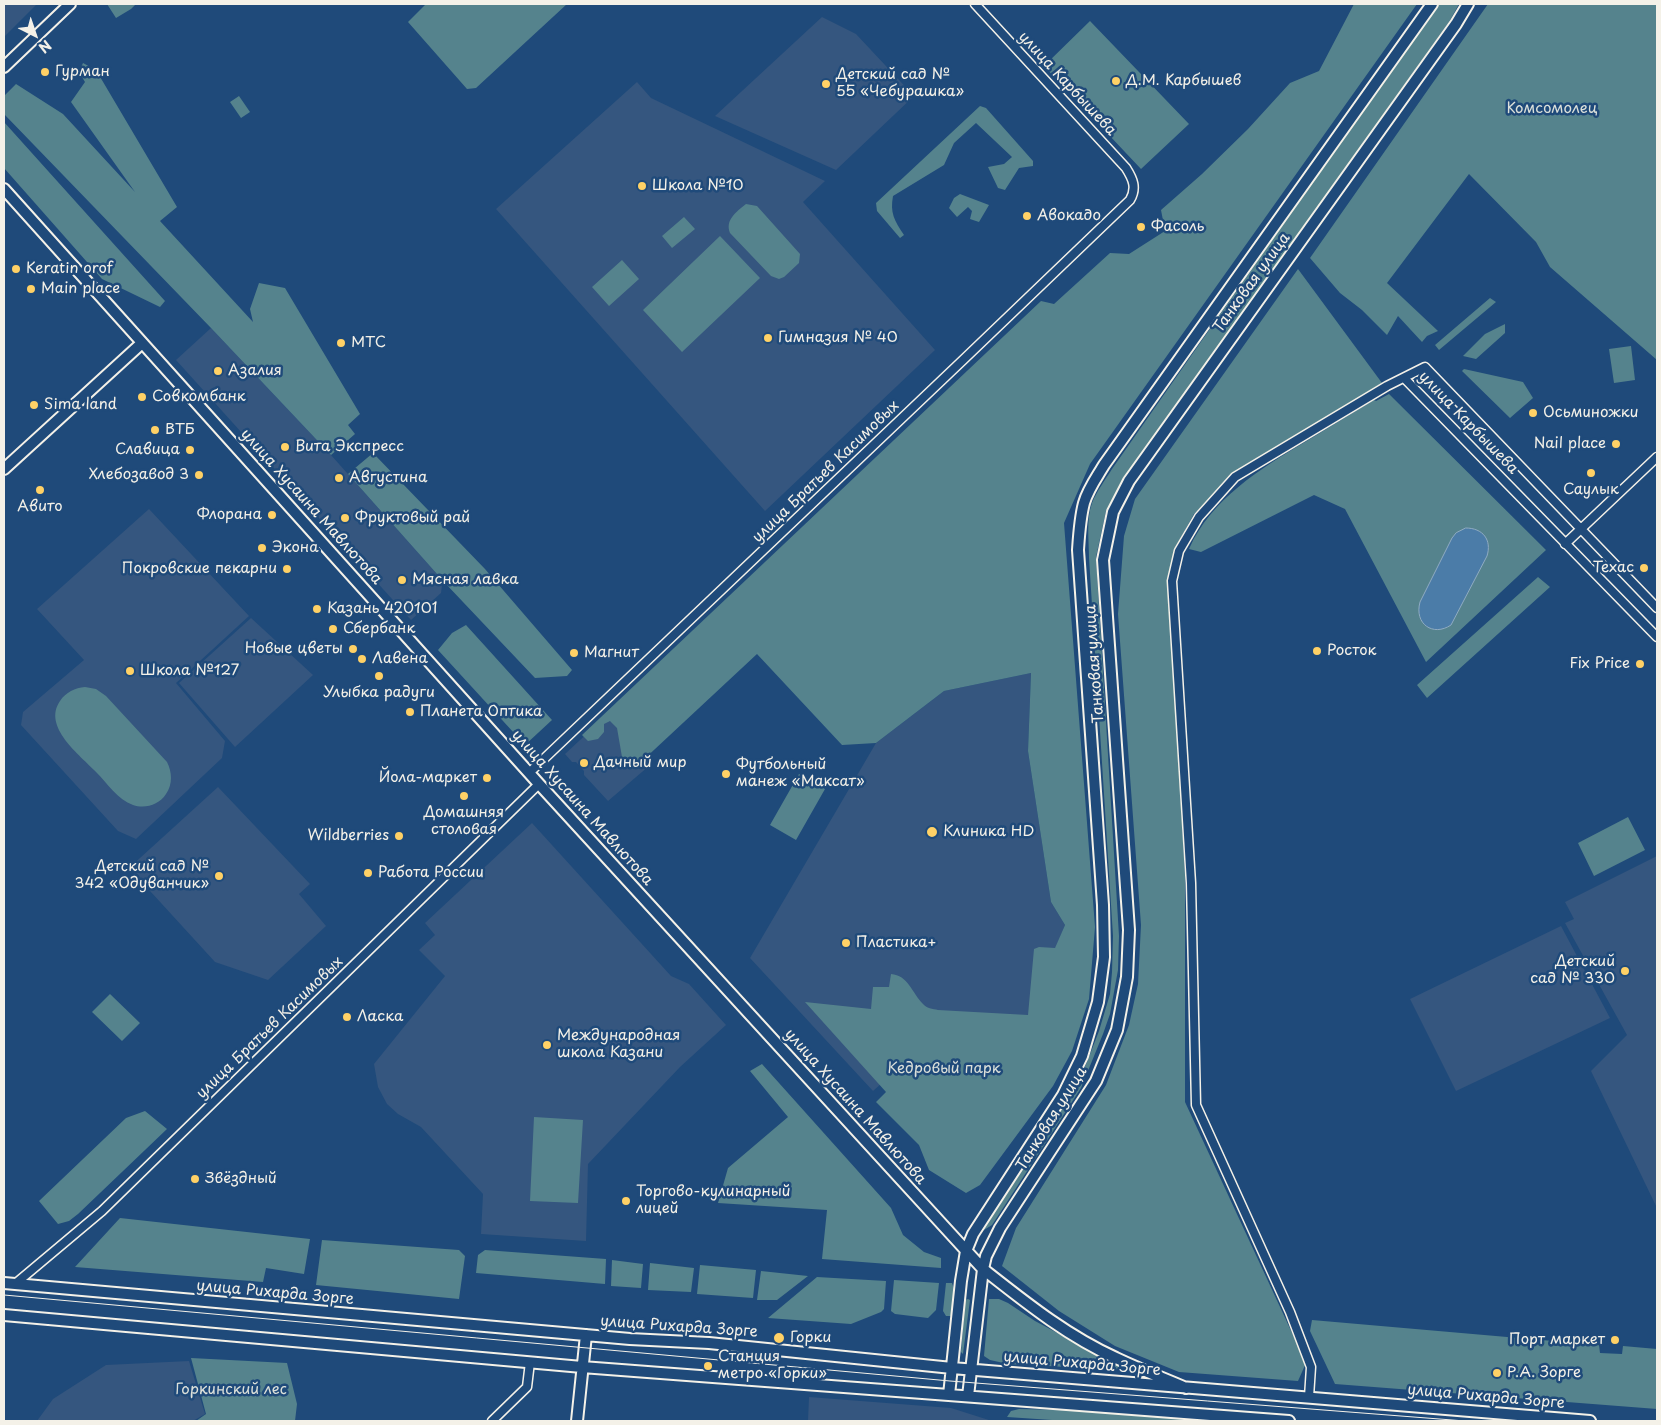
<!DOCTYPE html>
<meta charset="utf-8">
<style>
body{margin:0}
#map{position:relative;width:1661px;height:1425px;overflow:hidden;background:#1f4a7a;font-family:"Playpen Sans",sans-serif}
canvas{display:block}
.frame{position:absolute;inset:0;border:5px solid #f4f1e8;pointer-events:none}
.north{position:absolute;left:10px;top:10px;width:50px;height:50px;-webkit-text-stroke:4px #1f4a7a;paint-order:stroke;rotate:139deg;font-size:14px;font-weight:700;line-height:20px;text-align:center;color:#f4f1e8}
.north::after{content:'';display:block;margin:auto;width:18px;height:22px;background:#f4f1e8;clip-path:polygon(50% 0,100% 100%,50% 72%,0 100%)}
</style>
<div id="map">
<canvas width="1661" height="1425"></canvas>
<div class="frame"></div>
<div class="north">N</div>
</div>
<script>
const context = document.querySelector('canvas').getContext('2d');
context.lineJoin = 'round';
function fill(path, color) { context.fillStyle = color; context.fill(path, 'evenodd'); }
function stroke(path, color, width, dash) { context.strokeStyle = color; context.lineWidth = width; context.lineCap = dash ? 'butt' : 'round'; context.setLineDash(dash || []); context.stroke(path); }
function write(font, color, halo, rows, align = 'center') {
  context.font = font + ' "Playpen Sans",sans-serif'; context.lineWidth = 5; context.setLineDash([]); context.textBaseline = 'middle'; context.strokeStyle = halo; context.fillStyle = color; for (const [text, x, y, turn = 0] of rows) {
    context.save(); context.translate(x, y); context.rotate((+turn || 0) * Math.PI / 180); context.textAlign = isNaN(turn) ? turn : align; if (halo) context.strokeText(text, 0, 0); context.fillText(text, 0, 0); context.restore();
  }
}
fill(new Path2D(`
 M4 4H37L4 37Z
 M822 17 856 34 914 96 836 170 715 116Z
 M637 82 651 98 825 181 803 202 935 350 765 511 496 209Z
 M211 328 331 455 445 583 442 585 441 593 411 620 176 360Z
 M149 509 249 616 176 683 225 741 222 758 136 839 118 831 21 725 23 712 84 660 37 609Z
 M251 618 313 675 235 747 179 683Z
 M1031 673 1028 751 1051 902 1065 925 1028 1016H957L873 1091 750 958 876 743 944 691Z
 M608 714 649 766 608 801 584 775V771L576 762H572L565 754Z
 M218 787 310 884 299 894 326 926 268 980 215 962 129 868Z
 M532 823 671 976 689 984 726 1025 680 1067 588 1164 586 1241 481 1234 483 1194 421 1127 398 1114 387 1104 378 1087 374 1064 445 976 419 950 435 935 425 923Z
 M1657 856V1208L1591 1071 1627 1035 1565 923 1574 919 1565 902Z
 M1561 926 1610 1018 1456 1091 1410 999Z
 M189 1361 205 1414 193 1421H37L53 1399 106 1365Z
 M809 1397 951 1408 992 1421H808Z`), '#35567f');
fill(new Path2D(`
 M107 4H136L131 9 116 18Z
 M426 4H567L476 88 467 89 408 22Z
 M1354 4H1417L1090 464 1064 523 1095 927 1089 999 1072 1051 1053 1086 980 1185 966 1193 929 1170 919 1145 876 1102 886 1092 805 1002 871 1009 873 987H889L891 974C908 975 912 993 923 1004 926 1008 933 1009 938 1010L1028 1015 1034 949 1039 947 1055 948 1065 925 1051 902 1028 751 1031 673 944 691 876 743 842 745 757 654 640 763 622 757 617 728 610 721 604 724V732L598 739 588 741 582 735 1041 301 1054 304 1110 253 1129 254 1165 231 1161 210 1202 174 1248 129 1290 83 1319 71Z
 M1437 4H1459L1449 22 1125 478 1106 511 1096 557 1119 936 1118 970 1110 1014 1103 1034 1081 1088 992 1225 984 1230 986 1222 1076 1086 1087 1062 1099 1031 1110 994 1112 972 1113 936 1089 558C1089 540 1086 520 1092 503 1097 491 1105 480 1112 469Z
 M1488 4H1657V360L1550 267 1536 242 1469 174 1387 283 1438 331 1427 336 1422 342 1398 316 1387 335 1362 310 1340 293 1310 258Z
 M1090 21 1189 124 1141 169 1044 66Z
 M83 63 96 70 177 207 160 221 253 322 250 309 259 283 285 288 360 414 348 425 355 434 331 455 211 328 4 114V96L16 84 63 114 135 192 71 102 85 82 79 72Z
 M239 96 250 112 241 118 230 102Z
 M980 106 986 108 1033 161V166L1019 168 1005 190 998 188 988 167 1004 164 1012 157 976 123 954 143 944 165 893 196C890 213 894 220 904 235L900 238 877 211 876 203Z
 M4 122 165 301 160 307 102 279 4 168Z
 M960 194 989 205 979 222 970 219 972 211 968 207 957 217 949 208 954 198Z
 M746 204 757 206 800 254 799 263 784 277 779 279 771 276 730 233C725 220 736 212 746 204Z
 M684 217 695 229 672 248 662 236Z
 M720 236 760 278 682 352 643 310Z
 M622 260 639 279 609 306 592 287Z
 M1298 269 1382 383 1234 474 1194 514 1175 548 1169 582 1185 876V1102L1306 1363 1298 1381 1179 1372 1115 1346 1059 1311 1002 1266 1016 1228 1106 1085 1129 1025 1138 984 1141 925 1118 614 1124 536 1135 499Z
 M1490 298 1496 302 1439 350 1435 345Z
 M1505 324V333L1476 359 1463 356 1485 334Z
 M1631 346 1635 380 1614 383 1609 349Z
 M1464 369 1523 382 1533 398 1510 418 1462 371Z
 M1389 394 1546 550 1426 662 1345 509 1314 495 1201 552 1189 549C1211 499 1260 469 1305 442 1328 428 1351 414 1374 400L1376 401Z
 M373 453 485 569 572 670 567 676 535 678 445 583 348 474Z
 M1538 577 1550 587 1427 698 1417 685Z
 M466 625 552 720 525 745 438 650 452 633Z
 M85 687 96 689 106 696 167 762C172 772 173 784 166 794 159 805 145 809 133 805 118 800 107 783 96 772 80 755 42 727 60 701 66 692 75 688 85 687Z
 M799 774 825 789 796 840 770 825Z
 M1628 817 1645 850 1594 876 1578 843Z
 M110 994 140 1023 122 1041 92 1012Z
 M762 1064 891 1208 903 1235 924 1252 941 1258V1268L822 1259 827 1210 718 1203 728 1168 788 1117 750 1071Z
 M145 1111 167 1129 78 1214 69 1221 58 1224 39 1201 126 1118Z
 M534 1117 583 1120 578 1203 530 1201Z
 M120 1218 310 1239 304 1274 266 1268 263 1282 75 1267Z
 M322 1240 459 1250 465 1256 459 1299 316 1285Z
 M485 1250 606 1259 605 1284 476 1273 478 1255Z
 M612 1260 643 1264 641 1288 611 1286Z
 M650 1263 694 1268 691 1292 648 1290Z
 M700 1265 756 1270 753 1298 697 1294Z
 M761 1271 808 1276 777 1300H757Z
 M817 1277 886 1281 884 1309 881 1312 851 1324 768 1318Z
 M894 1280 939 1283 936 1310 928 1318 895 1314 891 1311Z
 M946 1283H952L954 1289 953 1316H946L943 1311Z
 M968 1299 970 1300 963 1354 961 1352 965 1300Z
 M989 1299H999L1008 1303 1035 1321 1127 1370 1008 1364 990 1360 984 1356Z
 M1312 1320 1599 1345 1600 1353 1622 1354 1623 1346 1657 1349V1409L1335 1384 1310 1331Z
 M191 1358 287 1363 297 1404 295 1421H196L206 1414Z
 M1019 1409 1067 1410 1162 1417 1195 1421H1067L1007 1417 1011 1411Z`), '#55838d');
const water = new Path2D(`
 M1466 528C1483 528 1492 540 1487 556L1451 625C1433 637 1414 624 1420 602L1452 538 1456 533Z`);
fill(water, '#4b7ca8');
stroke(water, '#8fabc2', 1);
const street = new Path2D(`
 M1404 378 1657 637
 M1565 544 1657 457
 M529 773 963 360 1130 200C1137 188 1133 179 1126 168L975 4
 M15 1284 102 1211 539 784
 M1309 1397 1311 1367 1290 1312 1196 1105 1191 883 1172 581 1179 551 1199 517 1235 477 1387 386 1425 367 1657 608
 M492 1421 527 1387 530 1362`);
const secondary = new Path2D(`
 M4 67 70 4
 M4 189 539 784 983 1269C1025 1302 1067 1336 1116 1358 1139 1369 1163 1378 1186 1388
 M4 469 142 343
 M4 1283 630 1339 709 1343 952 1368 1590 1421
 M4 1315 582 1367 1289 1421
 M949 1395 961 1281 966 1251 973 1234 1063 1095 1082 1056 1098 1002 1104 957 1103 905 1078 550C1079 535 1080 518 1084 503 1088 489 1097 477 1104 465L1432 4
 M968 1396 983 1269 986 1256 1000 1228 1096 1081 1117 1030 1127 977 1129 930 1103 560 1113 512 1129 481 1456 24 1468 4
 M577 1421 586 1335`);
stroke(street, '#f4f1e8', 11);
stroke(secondary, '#f4f1e8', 14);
stroke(street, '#1f4a7a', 8);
stroke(secondary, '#1f4a7a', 10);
stroke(new Path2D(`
 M4 1295 950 1381 1465 1421`), '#f4f1e8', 1);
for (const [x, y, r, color] of [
 [45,72,5,"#ffd166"],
 [1116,81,5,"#ffd166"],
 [826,84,5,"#ffd166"],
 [642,186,5,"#ffd166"],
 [1027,216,5,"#ffd166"],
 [1141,227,5,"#ffd166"],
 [16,269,5,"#ffd166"],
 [31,289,5,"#ffd166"],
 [768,338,5,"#ffd166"],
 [341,343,5,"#ffd166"],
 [218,371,5,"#ffd166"],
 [142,397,5,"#ffd166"],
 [34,405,5,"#ffd166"],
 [1533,413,5,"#ffd166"],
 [155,430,5,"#ffd166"],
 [1616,444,5,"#ffd166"],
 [285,447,5,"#ffd166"],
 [190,450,5,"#ffd166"],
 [1591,473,5,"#ffd166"],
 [199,475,5,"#ffd166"],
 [339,478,5,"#ffd166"],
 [40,490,5,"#ffd166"],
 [272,515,5,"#ffd166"],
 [345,518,5,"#ffd166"],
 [262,548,5,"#ffd166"],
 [1644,568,5,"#ffd166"],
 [287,569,5,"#ffd166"],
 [402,580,5,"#ffd166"],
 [317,609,5,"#ffd166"],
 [333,629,5,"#ffd166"],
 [353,649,5,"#ffd166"],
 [1317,651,5,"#ffd166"],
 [574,653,5,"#ffd166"],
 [362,659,5,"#ffd166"],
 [1640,664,5,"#ffd166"],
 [130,671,5,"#ffd166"],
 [379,676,5,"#ffd166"],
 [410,712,5,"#ffd166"],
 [584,763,5,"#ffd166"],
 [726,774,5,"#ffd166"],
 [487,778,5,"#ffd166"],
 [464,796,5,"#ffd166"],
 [932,832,6,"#ffd166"],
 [399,836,5,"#ffd166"],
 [368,873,5,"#ffd166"],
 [219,876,5,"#ffd166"],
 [846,943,5,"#ffd166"],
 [1625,971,5,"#ffd166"],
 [347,1017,5,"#ffd166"],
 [547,1045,5,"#ffd166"],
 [195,1179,5,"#ffd166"],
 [626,1201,5,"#ffd166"],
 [779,1338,6,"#ffd166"],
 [1615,1340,5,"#ffd166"],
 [708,1366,5,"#ffd166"],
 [1497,1373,5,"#ffd166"]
]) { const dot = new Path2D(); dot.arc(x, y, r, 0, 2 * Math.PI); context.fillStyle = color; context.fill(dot); stroke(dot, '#1f4a7a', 2); }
write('15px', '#f4f1e8', '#1f4a7a', [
 ["Гурман",55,72],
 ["Детский сад №",836,75],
 ["55 «Чебурашка»",836,92],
 ["Д.М. Карбышев",1126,81],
 ["Школа №10",652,186],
 ["Авокадо",1037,216],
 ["Фасоль",1151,227],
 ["Keratin orof",26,269],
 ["Main place",41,289],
 ["Гимназия № 40",778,338],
 ["МТС",351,343],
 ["Азалия",228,371],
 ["Совкомбанк",152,397],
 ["Sima land",44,405],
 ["Осьминожки",1543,413],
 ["ВТБ",165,430],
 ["Nail place",1606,444,"right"],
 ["Вита Экспресс",295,447],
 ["Славица",180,450,"right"],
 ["Хлебозавод 3",189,475,"right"],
 ["Августина",349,478],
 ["Саулык",1591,490,"center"],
 ["Авито",40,507,"center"],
 ["Флорана",262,515,"right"],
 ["Фруктовый рай",355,518],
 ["Экона",272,548],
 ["Техас",1634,568,"right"],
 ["Покровские пекарни",277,569,"right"],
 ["Мясная лавка",412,580],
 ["Казань 420101",327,609],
 ["Сбербанк",343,629],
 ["Новые цветы",343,649,"right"],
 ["Росток",1327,651],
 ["Магнит",584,653],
 ["Лавена",372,659],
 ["Fix Price",1630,664,"right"],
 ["Школа №127",140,671],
 ["Улыбка радуги",379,693,"center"],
 ["Планета Оптика",420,712],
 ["Дачный мир",594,763],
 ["Футбольный",736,765],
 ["манеж «Максат»",736,782],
 ["Йола-маркет",477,778,"right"],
 ["Домашняя",464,813,"center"],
 ["столовая",464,830,"center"],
 ["Клиника HD",943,832],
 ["Wildberries",389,836,"right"],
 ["Детский сад №",209,867,"right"],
 ["342 «Одуванчик»",209,884,"right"],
 ["Работа России",378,873],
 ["Пластика+",856,943],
 ["Детский",1615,962,"right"],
 ["сад № 330",1615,979,"right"],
 ["Ласка",357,1017],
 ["Международная",557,1036],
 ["школа Казани",557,1053],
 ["Звёздный",205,1179],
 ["Торгово-кулинарный",636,1192],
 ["лицей",636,1209],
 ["Горки",790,1338],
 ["Порт маркет",1605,1340,"right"],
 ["Станция",718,1357],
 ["метро «Горки»",718,1374],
 ["Р.А. Зорге",1507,1373]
], 'left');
write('15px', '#f4f1e8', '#1f4a7a', [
 ["улица Карбышева",1067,84,47],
 ["Танковая улица",1252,283,-54],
 ["улица Карбышева",1468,423,46],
 ["улица Братьев Касимовых",826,472,-44],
 ["улица Хусаина Мавлютова",311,507,48],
 ["Танковая улица",1095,664,-94],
 ["улица Хусаина Мавлютова",582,808,48],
 ["улица Братьев Касимовых",270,1028,-44],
 ["улица Хусаина Мавлютова",855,1107,48],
 ["Танковая улица",1052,1119,-58],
 ["улица Рихарда Зорге",275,1293,5],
 ["улица Рихарда Зорге",679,1327,4],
 ["улица Рихарда Зорге",1082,1364,5],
 ["улица Рихарда Зорге",1486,1397,5]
]);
write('15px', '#dce0da', '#1f4a7a', [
 ["Комсомолец",1552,109],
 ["Кедровый парк",944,1069],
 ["Горкинский лес",231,1390]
]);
</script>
